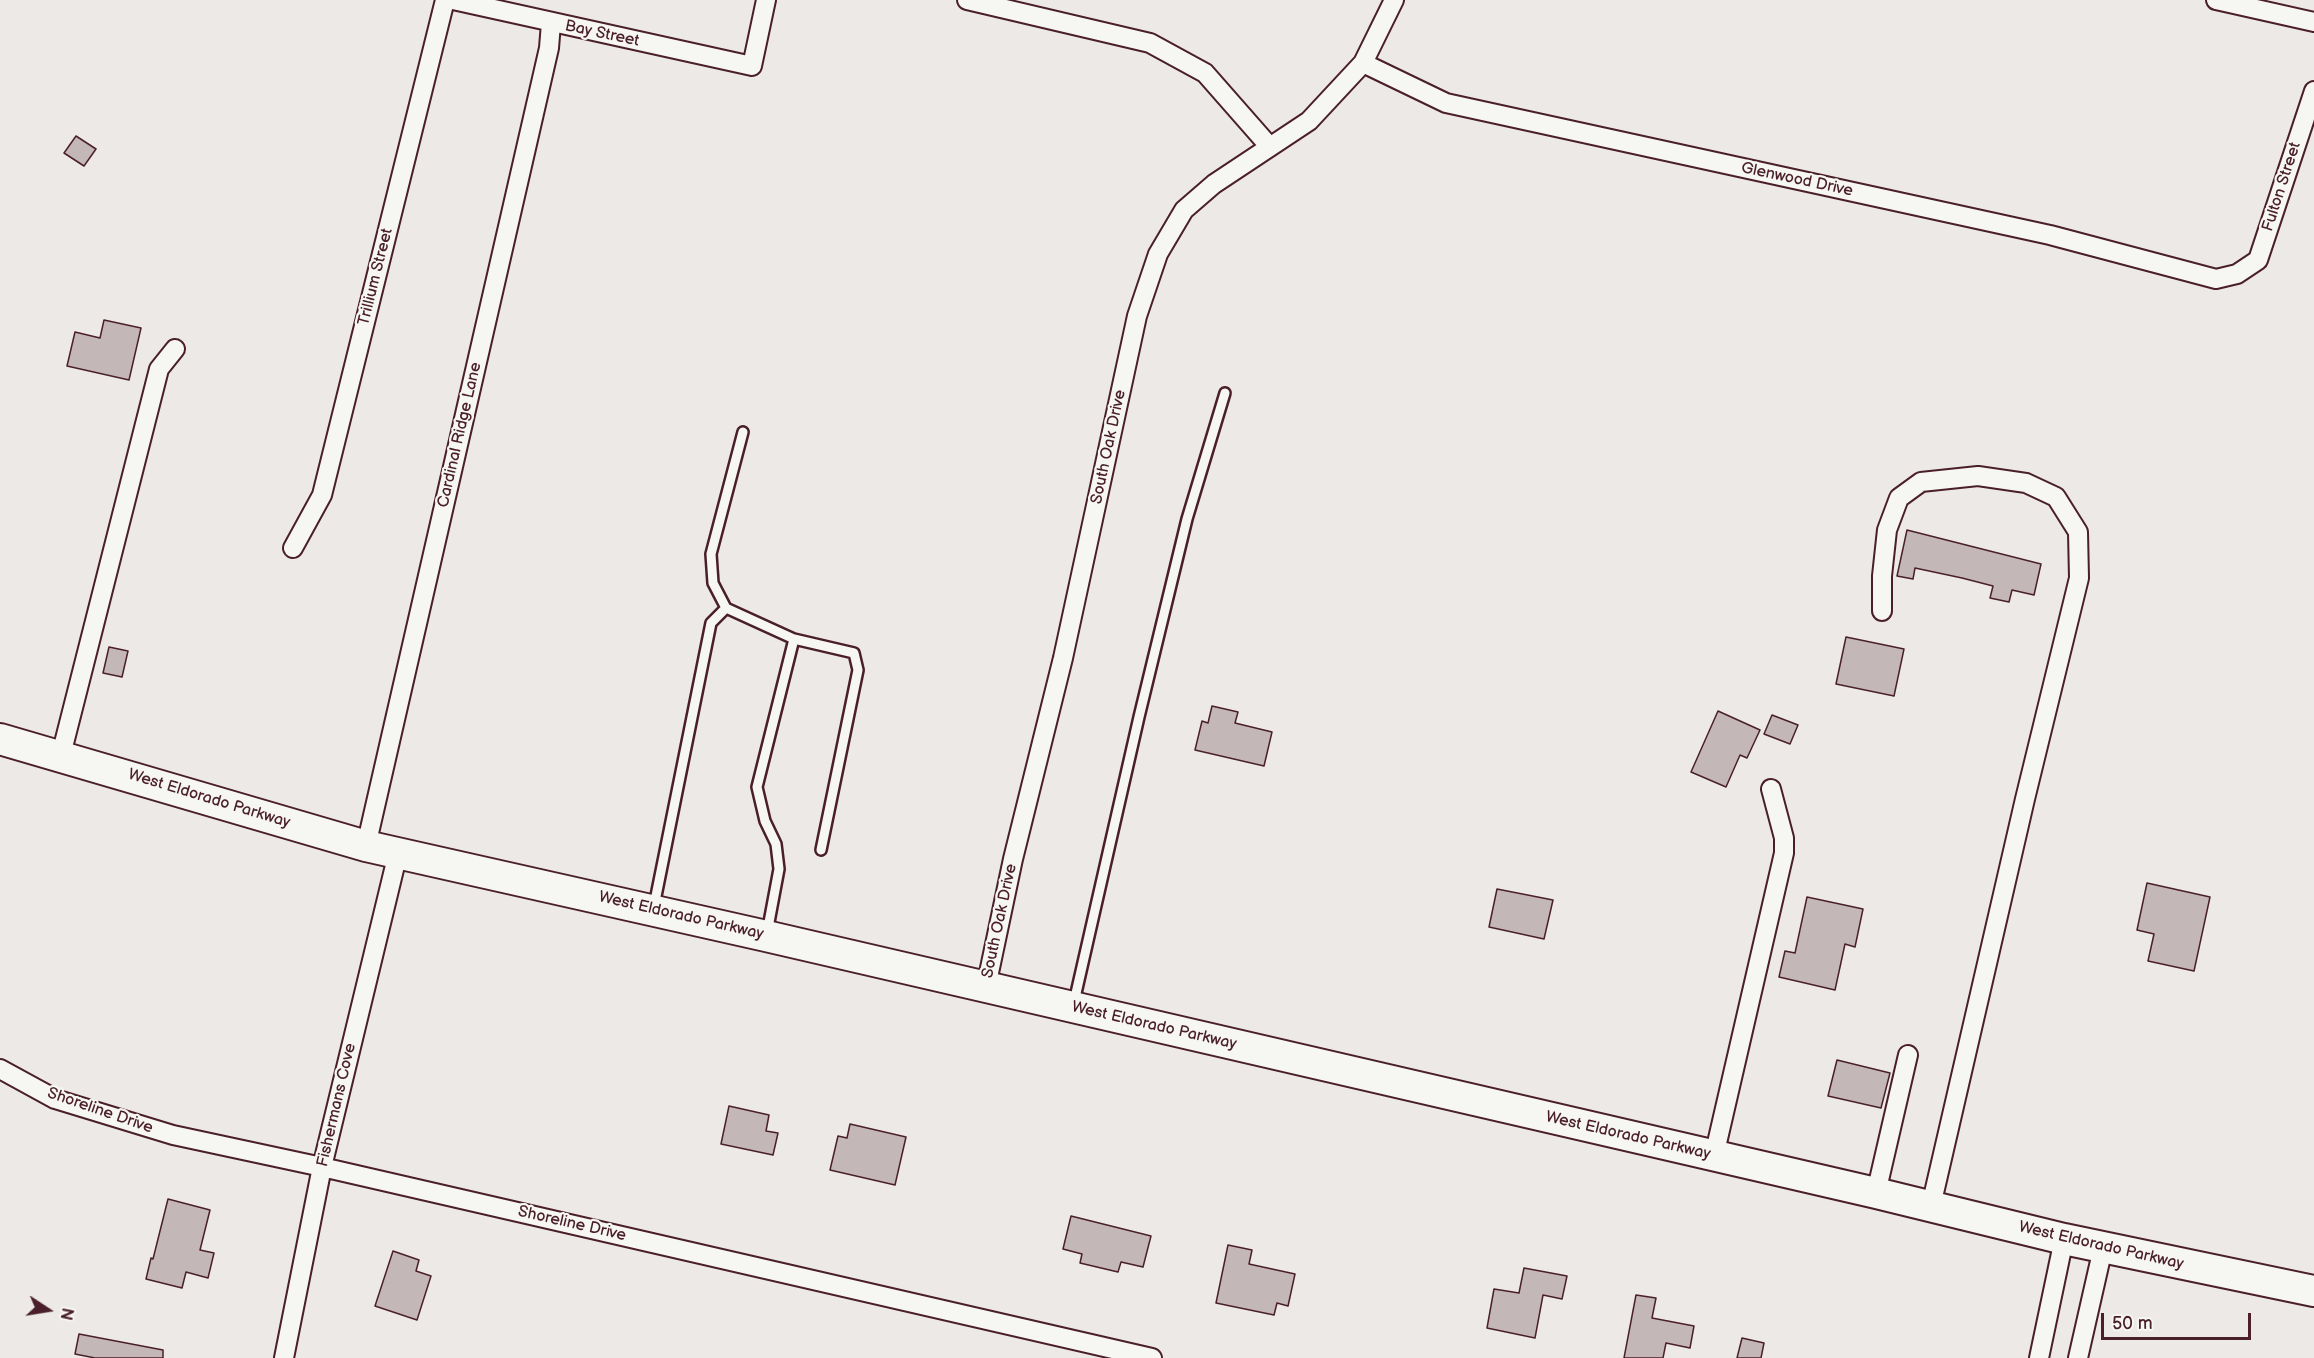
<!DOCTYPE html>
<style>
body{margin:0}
#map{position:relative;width:2314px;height:1358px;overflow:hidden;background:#ece9e6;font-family:"Balsamiq Sans",sans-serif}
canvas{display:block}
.north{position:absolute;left:18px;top:1280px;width:60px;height:60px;-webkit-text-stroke:4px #f6f6f2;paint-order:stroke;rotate:102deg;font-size:16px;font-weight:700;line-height:24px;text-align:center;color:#4a1f2b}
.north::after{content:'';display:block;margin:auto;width:21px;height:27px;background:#4a1f2b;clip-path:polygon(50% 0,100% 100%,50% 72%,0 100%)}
.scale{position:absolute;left:2101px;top:1313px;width:150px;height:27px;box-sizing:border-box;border:3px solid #4a1f2b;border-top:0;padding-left:8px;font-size:18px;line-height:21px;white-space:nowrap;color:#4a1f2b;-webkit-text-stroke:4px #f6f6f2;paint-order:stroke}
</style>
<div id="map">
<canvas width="2314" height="1358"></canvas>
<div class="north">N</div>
<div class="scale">50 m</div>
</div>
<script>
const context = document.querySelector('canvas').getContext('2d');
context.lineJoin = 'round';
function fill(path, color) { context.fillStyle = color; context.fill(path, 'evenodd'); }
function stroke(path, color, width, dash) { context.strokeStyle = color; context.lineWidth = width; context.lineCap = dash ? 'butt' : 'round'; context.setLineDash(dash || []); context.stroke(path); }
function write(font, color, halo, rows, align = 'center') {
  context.font = font + ' "Balsamiq Sans",sans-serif'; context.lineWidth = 4.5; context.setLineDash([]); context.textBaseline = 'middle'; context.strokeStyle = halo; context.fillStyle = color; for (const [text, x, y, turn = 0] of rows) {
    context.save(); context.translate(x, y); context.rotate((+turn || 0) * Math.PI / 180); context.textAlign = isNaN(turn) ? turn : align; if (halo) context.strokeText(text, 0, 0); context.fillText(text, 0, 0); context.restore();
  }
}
const building = new Path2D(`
 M76 136 96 149 84 166 64 153Z
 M104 320 141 328 129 380 67 366 75 332 100 338Z
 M1907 530 2041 564 2034 595 2012 590 2009 602 1990 598 1993 586 1962 578 1915 568 1913 579 1897 576Z
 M1846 637 1904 649 1894 696 1836 684Z
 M109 647 128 651 122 677 103 673Z
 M1212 706 1238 712 1235 723 1272 732 1264 766 1195 750 1202 721 1208 723Z
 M1718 711 1760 730 1747 758 1740 755 1726 787 1691 772Z
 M1772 715 1798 725 1790 744 1764 734Z
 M2147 883 2210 897 2194 971 2148 961 2154 934 2137 930Z
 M1497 889 1553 900 1544 939 1489 927Z
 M1807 897 1863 909 1855 947 1845 944 1835 990 1779 977 1785 951 1795 953Z
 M1837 1060 1890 1073 1881 1108 1828 1096Z
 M729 1106 769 1115 766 1131 778 1133 773 1155 721 1144Z
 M850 1124 906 1137 895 1185 830 1170 838 1136 847 1138Z
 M168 1199 210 1210 200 1250 214 1253 208 1278 186 1272 182 1288 146 1279 151 1258 153 1259Z
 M1071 1216 1151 1236 1143 1267 1121 1262 1118 1272 1080 1263 1082 1254 1063 1249Z
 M1228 1245 1252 1250 1249 1264 1295 1274 1288 1306 1277 1303 1274 1315 1216 1303Z
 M393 1251 419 1260 416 1271 431 1276 417 1320 375 1306Z
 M1524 1268 1567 1276 1562 1299 1543 1295 1535 1338 1487 1328 1494 1289 1519 1293Z
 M1636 1295 1656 1298 1652 1318 1694 1326 1690 1348 1666 1343 1663 1358H1624Z
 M79 1334 163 1350V1358H95L75 1354Z
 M1742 1338 1764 1343 1761 1358H1737Z`);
fill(building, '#c4b7b7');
stroke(building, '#4a1f2b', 1.5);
const service = new Path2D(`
 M743 432 711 554 713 583 726 608 794 639 854 653 858 670 821 850
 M654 906 711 623 726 608
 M767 933 779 869 776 844 765 821 757 787 794 639
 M1074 1002 1139 717 1187 519 1225 393`);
const minor = new Path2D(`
 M453 0 752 66 766 0
 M967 0 1150 43 1205 73 1270 147
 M2216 0 2314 22
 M1363 63 1446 103 2050 235 2216 279 2237 274 2258 260 2314 91
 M293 548 322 495 445 0
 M1882 611V576L1887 530 1899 498 1921 482 1978 476 2026 483 2056 497 2078 532 2079 578 2025 799 1931 1206
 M61 755 159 369 175 349
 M366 846 549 48 551 23
 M986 987 1013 859 1063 658 1137 316 1158 254 1184 210 1214 184 1309 121 1363 63 1394 0
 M0 1069 55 1099 173 1135 322 1167 1152 1358
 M1714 1156 1784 853V838L1771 789
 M1876 1193 1908 1055
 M284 1358 322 1167 398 853
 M2039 1358 2064 1239
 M2078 1358 2103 1248`);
const primary = new Path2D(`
 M0 739 366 846 766 936 1876 1193 2064 1239 2314 1291`);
stroke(service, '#4a1f2b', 14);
stroke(minor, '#4a1f2b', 22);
stroke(primary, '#4a1f2b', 34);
stroke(service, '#f6f6f2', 9);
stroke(minor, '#f6f6f2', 18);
stroke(primary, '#f6f6f2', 30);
write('16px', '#4a1f2b', '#f6f6f2', [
 ["Bay Street",602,34,12],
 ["Glenwood Drive",1797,180,12],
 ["Fulton Street",2282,187,-72],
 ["Trillium Street",376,277,-76],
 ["Cardinal Ridge Lane",460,435,-77],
 ["South Oak Drive",1109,447,-78],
 ["West Eldorado Parkway",209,799,17],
 ["West Eldorado Parkway",681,916,13],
 ["South Oak Drive",1000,921,-78],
 ["West Eldorado Parkway",1154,1026,13],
 ["Fishermans Cove",337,1105,-77],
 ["Shoreline Drive",100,1111,19],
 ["West Eldorado Parkway",1628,1136,13],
 ["Shoreline Drive",572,1224,13],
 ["West Eldorado Parkway",2101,1246,13]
]);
</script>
